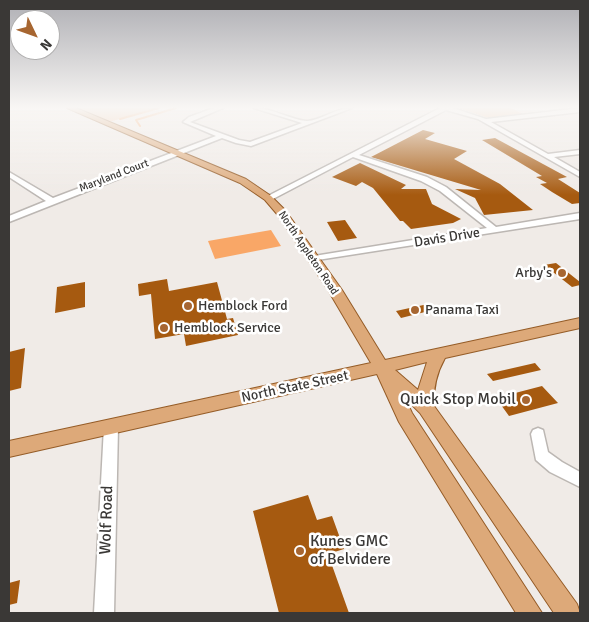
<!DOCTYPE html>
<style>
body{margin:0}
#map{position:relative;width:589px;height:622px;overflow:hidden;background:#f0ebe7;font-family:Signika,sans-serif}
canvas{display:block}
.frame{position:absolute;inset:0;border:10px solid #3a3836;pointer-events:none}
.north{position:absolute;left:10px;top:10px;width:50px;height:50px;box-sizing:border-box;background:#fff;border:1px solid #b0afaf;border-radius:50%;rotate:132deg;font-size:14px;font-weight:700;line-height:20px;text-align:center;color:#3a3836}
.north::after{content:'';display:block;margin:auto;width:18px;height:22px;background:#a76631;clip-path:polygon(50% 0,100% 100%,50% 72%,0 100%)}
</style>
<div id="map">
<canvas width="589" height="622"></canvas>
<div class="frame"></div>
<div class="north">N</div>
</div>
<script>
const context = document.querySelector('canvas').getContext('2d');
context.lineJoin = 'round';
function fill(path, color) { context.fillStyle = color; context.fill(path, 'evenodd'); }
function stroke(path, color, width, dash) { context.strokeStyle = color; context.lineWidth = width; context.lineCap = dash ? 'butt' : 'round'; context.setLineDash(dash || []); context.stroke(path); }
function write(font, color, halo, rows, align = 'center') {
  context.font = font + ' Signika,sans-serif'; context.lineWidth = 5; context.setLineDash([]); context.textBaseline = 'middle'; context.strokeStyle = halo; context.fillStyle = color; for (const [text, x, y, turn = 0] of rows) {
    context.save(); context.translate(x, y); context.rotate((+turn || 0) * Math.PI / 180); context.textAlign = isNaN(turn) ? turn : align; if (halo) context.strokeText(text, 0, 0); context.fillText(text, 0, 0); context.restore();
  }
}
fill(new Path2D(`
 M70 108H156L106 123Z
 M459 108H511L523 114 488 118Z`), '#f6caab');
fill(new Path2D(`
 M271 230 281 246 215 259 208 241Z`), '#f9a767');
stroke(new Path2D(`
 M120 119 159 108
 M140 126 136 120 176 108`), '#f9a767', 2);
fill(new Path2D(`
 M423 130 435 133 425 139 467 151 454 159 500 184 533 210 484 215 475 198 455 189 481 190 371 157Z
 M495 138 567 177 558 179 580 193V203L572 204 552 192 540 184 547 183 536 177 542 176 482 140Z
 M360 163 406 185 401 189H426L432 204 461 219 453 223 411 229 403 221H400L373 188 362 182 356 186 332 177Z
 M345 220 357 238 338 241 327 222Z
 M556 263 580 282V285L572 287 544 265Z
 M167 279 169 291 217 282 227 319 233 318 238 335 186 346 184 334 155 339 151 294 139 296 138 284Z
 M85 282V307L55 313 57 287Z
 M428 304 433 310 401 318 396 311Z
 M25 348 21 388 9 391V352Z
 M535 363 541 370 493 381 487 374Z
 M542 386 558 403 509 416 496 398Z
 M308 495 317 520 332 516 344 549 328 554 349 613H279L253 511Z
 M20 580 17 603 9 605V583Z`), '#a65a10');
const minor = new Path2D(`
 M214 108H223L190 122 239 140 250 142 302 123 254 108C273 108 291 120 307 121 319 121 336 108 352 108L251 146 236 143 222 138 9 222V216L46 201 9 177V172L53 198 216 136 183 122 189 117Z
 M440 108H453L486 119 580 108V112L491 122 548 154 580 150V154L554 157 580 172V177L478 119 446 110 359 155 427 177 446 187 496 227 580 213V219L311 261 309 259 314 256 487 228 440 191 421 181 353 157 271 200 264 198Z
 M111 421 116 423 118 427 114 613H94L104 427 106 423Z
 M538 428 543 430 548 452 562 462 580 472V487L550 472 536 460 531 434 533 430Z`);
const major = new Path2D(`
 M67 108H76L246 179 271 196 285 210 342 290 385 360 580 318V328L445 358C436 374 433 389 434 406L577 604 580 613H554L420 413 405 398 412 413 542 613H516L399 422 377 374 9 457V441L371 363 328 290 277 214 265 200 240 183ZM427 362 418 390 395 370Z`);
stroke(minor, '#bcb7b3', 3);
stroke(major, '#955c27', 2);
fill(minor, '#fff');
fill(major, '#dda979');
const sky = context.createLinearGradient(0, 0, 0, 195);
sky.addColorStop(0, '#afafb4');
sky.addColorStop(0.55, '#f8f6f4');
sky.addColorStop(1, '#f8f6f400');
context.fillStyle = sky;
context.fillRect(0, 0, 589, 195);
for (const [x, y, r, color] of [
 [562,273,5,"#a76631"],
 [188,306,5,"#a76631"],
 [415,310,5,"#a76631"],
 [164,328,5,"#a76631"],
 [526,400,5,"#a76631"],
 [300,551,5,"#a76631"]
]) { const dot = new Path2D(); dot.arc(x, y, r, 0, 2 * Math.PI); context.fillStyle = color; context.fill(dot); stroke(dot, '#fff', 2); }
write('11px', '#3a3836', '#fff', [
 ["Maryland Court",114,176,-21],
 ["North Appleton Road",308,253,56]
]);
write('14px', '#3a3836', '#fff', [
 ["Davis Drive",447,238,-9],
 ["North State Street",295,387,-12]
]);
write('14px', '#3a3836', '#fff', [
 ["Arby's",552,273,"right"],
 ["Hemblock Ford",198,306],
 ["Panama Taxi",425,310],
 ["Hemblock Service",174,328]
], 'left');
write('16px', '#3a3836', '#fff', [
 ["Quick Stop Mobil",516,400],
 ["Kunes GMC",310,542,"left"],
 ["of Belvidere",310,560,"left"]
], 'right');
write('16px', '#3a3836', '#fff', [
 ["Wolf Road",107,520,-88]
]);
</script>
